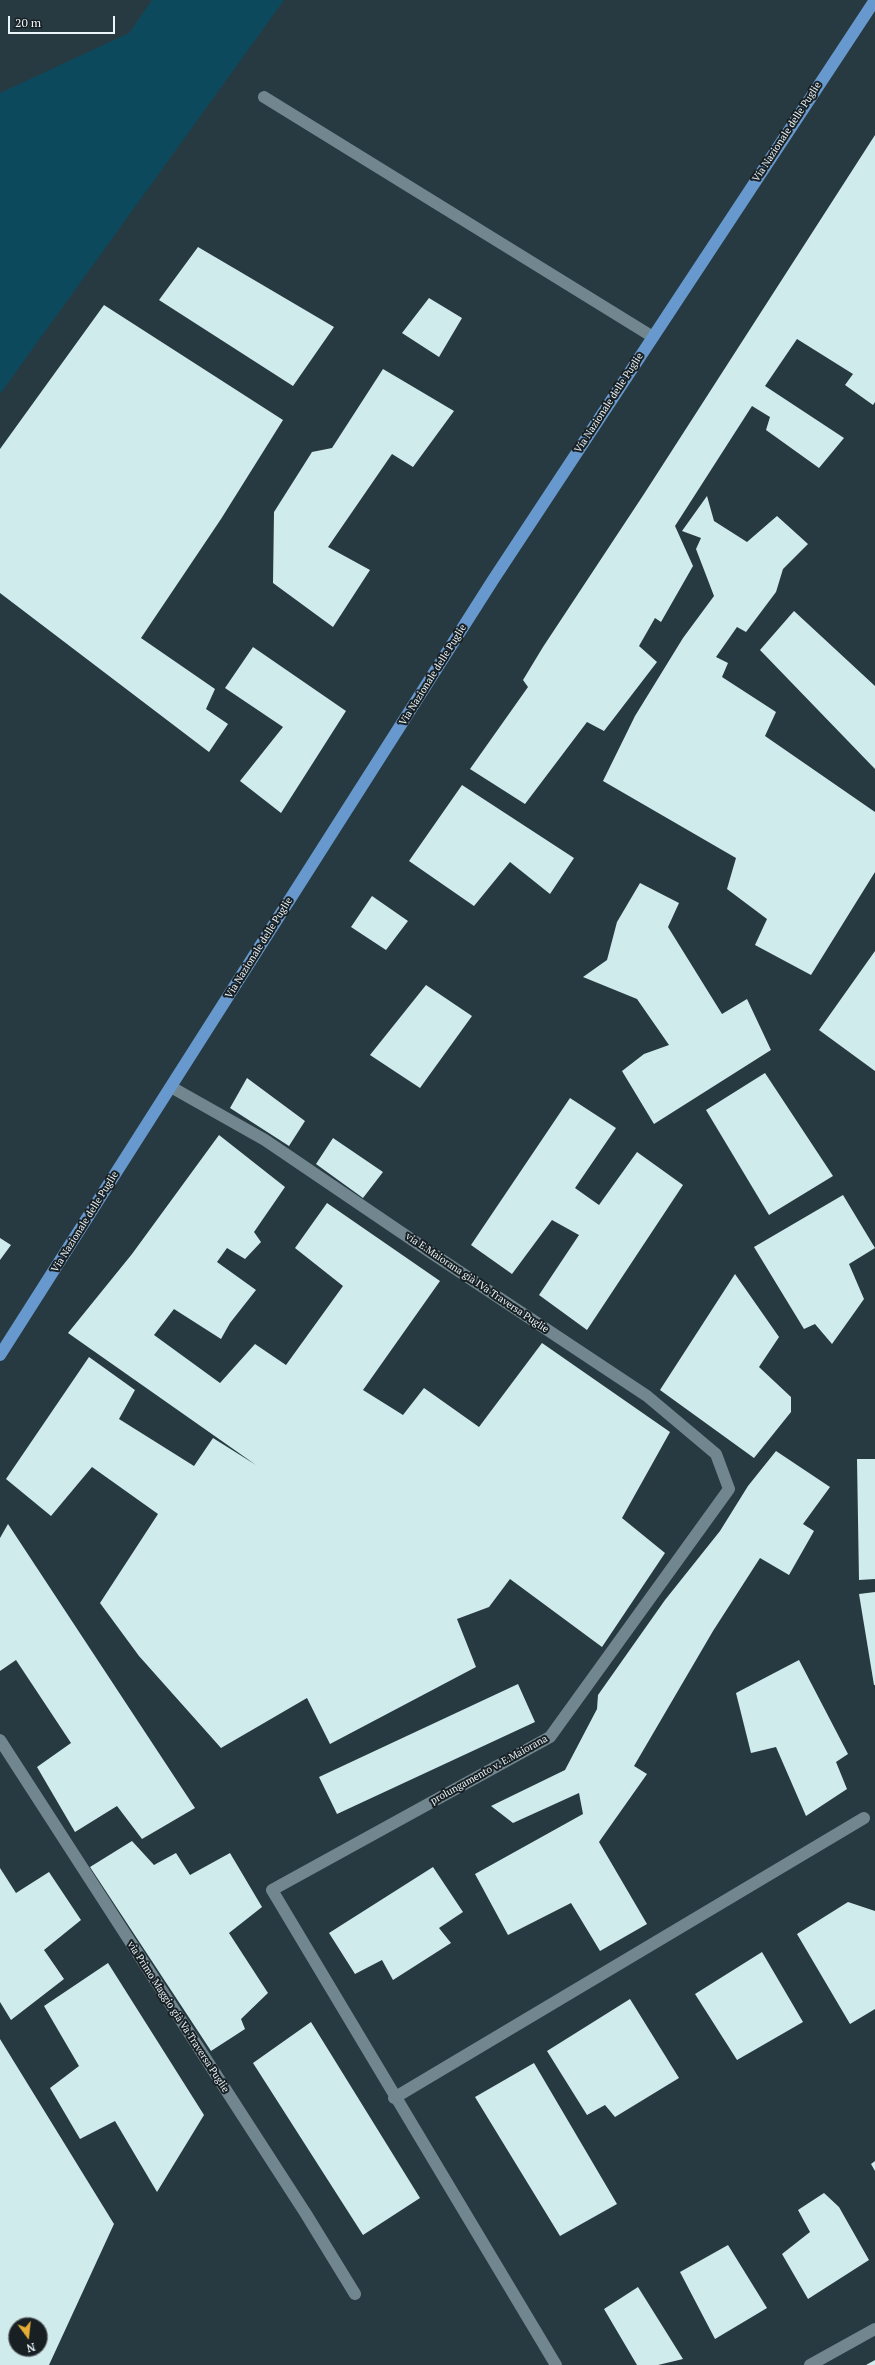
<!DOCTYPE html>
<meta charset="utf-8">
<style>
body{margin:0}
#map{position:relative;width:875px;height:2365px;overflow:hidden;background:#273a42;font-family:"PT Serif",serif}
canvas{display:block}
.north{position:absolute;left:8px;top:2317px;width:40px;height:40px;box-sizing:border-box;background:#182024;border:1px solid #6c757a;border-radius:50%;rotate:165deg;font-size:11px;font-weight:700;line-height:16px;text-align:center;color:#eaf5fa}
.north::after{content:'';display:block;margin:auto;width:14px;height:18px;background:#e7ac36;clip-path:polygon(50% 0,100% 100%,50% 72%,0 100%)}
.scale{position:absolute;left:8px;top:16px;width:107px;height:18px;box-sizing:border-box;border:2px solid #eaf5fa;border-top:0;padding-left:5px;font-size:12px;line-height:14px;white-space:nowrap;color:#eaf5fa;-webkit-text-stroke:3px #182024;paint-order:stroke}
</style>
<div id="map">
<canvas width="875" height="2365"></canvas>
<div class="north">N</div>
<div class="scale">20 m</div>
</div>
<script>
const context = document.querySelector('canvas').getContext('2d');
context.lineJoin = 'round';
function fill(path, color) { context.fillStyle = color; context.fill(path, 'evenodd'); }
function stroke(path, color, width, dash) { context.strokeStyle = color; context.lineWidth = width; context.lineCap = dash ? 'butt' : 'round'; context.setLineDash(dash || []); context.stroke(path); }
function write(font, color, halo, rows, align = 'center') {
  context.font = font + ' "PT Serif",serif'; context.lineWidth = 4; context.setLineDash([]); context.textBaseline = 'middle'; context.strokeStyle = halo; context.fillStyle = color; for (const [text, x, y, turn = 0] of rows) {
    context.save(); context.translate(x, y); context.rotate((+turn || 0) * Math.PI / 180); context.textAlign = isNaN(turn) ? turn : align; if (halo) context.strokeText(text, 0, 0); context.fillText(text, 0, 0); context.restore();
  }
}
fill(new Path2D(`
 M152 0H284L0 394V93L129 33Z`), '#0d495c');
fill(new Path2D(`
 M875 135V402L873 405 845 385 853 374 797 339 765 386 844 438 819 468 766 430 770 417 752 406 675 526 693 566 661 622 655 618 639 646 657 662 604 731 587 722 525 804 470 769 528 687 523 680 543 647 644 494Z
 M198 247 334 327 293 386 159 300Z
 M429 298 462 318 439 357 402 333Z
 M104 305 283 420 221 519 141 638 215 689 206 709 228 724 209 752 0 593V449Z
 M383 369 454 411 413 467 392 454 328 547 370 570 333 627 273 583 274 512 312 452 332 448Z
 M707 496 714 521 747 542 777 516 808 544 783 569 776 592 746 632 737 627 716 657 728 663 722 677 776 712 765 736 875 812V872L811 975 755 945 767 919 727 889 736 858 603 781 635 716 683 638 714 596 696 549 701 538 682 531Z
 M794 611 875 686V769L760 650Z
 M253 647 346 711 281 813 240 781 283 727 225 688Z
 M462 785 574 858 550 894 510 862 474 906 409 861Z
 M640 883 679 903 668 927 722 1014 747 999 771 1050 654 1124 622 1071 644 1054 669 1045 637 999 583 977 607 960 617 922Z
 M372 896 408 921 386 950 351 927Z
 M875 951V1071L819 1030Z
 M426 985 472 1016 420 1088 370 1055Z
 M765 1073 833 1176 769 1215 706 1110Z
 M247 1078 305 1121 289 1146 230 1108Z
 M570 1098 616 1128 575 1188 599 1205 637 1152 683 1185 587 1330 539 1295 579 1235 552 1220 512 1274 471 1245Z
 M219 1135 285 1187 254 1232 261 1242 245 1259 227 1248 217 1262 256 1290 230 1323 221 1339 174 1309 154 1335 220 1383 255 1344 286 1365 343 1286 295 1248 327 1203 440 1281 363 1390 403 1415 424 1388 479 1427 542 1343 670 1432 622 1518 665 1553 602 1647 510 1579 489 1607 457 1619 476 1667 330 1744 307 1698 221 1748 139 1656 100 1603 158 1514 92 1467 51 1516 6 1479 89 1357 135 1390 119 1419 194 1466 213 1438 256 1465 68 1333 132 1254Z
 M333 1138 383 1172 363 1198 316 1164Z
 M843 1195 875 1248 849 1264 864 1299 832 1344 815 1324 804 1329 754 1247Z
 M0 1238 11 1245 0 1260Z
 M735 1274 779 1337 759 1367 791 1397V1412L754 1458 660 1390Z
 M776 1451 830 1487 803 1524 814 1531 789 1575 760 1558 713 1631 634 1766 647 1774 599 1842 647 1924 600 1951 571 1903 508 1935 475 1874 583 1814 579 1793 513 1823 491 1806 565 1770 597 1709 598 1695 665 1600 720 1531 748 1486Z
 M857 1459H875V1579L859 1580Z
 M8 1524 195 1808 142 1839 117 1806 75 1832 37 1767 71 1743 16 1660 0 1671V1538Z
 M875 1592V1685H874L859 1594Z
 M799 1660 848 1754 836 1762 847 1789 806 1816 776 1747 751 1753 736 1693Z
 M518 1684 535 1722 337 1814 319 1777Z
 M132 1841 154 1865 176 1853 190 1875 230 1853 262 1907 229 1933 268 1993 241 2019 245 2029 211 2051 90 1867Z
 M433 1867 463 1912 439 1928 451 1943 393 1980 382 1960 355 1974 329 1933Z
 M0 1868 16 1893 49 1872 81 1920 44 1950 64 1979 11 2020 0 2002Z
 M848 1902 875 1911V2009L850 2024 797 1934Z
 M762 1952 803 2022 737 2060 695 1994Z
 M108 1963 204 2115 157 2192 115 2121 80 2139 50 2088 79 2066 44 2006Z
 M630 1999 679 2078 615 2117 605 2105 587 2115 547 2051Z
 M311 2022 420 2198 363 2235 253 2063Z
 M0 2039 114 2224 49 2365H0ZM16 2325H40V2349H16Z
 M534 2063 617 2204 560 2236 475 2097Z
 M875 2161V2171L871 2164Z
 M824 2193 839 2207 869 2260 808 2299 782 2254 810 2232 798 2210Z
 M728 2245 767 2308 715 2339 680 2272Z
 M638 2287 683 2359 658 2365H637L604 2309Z
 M875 2360V2365H866Z`), '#d0ebeb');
stroke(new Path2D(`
 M264 97 653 337
 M171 1087 265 1140 433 1254 647 1396 716 1454 729 1489 550 1737 272 1890 556 2365
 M0 1740 306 2214 355 2294
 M394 2098 864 1818
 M810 2365 875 2329`), '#71868f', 12);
stroke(new Path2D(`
 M0 1355 493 580 875 0`), '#6899ce', 12);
write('10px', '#eaf5fa', '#182024', [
 ["Via Nazionale delle Puglie",787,132,-57],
 ["Via Nazionale delle Puglie",609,403,-57],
 ["Via Nazionale delle Puglie",433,675,-58],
 ["Via Nazionale delle Puglie",259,948,-58],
 ["Via Nazionale delle Puglie",85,1222,-58],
 ["via E.Maiorana già IVa Traversa Puglie",477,1283,34],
 ["prolungamento v. E.Maiorana",489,1770,-29],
 ["via Primo Maggio già Va Traversa Puglie",178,2017,57]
]);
</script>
